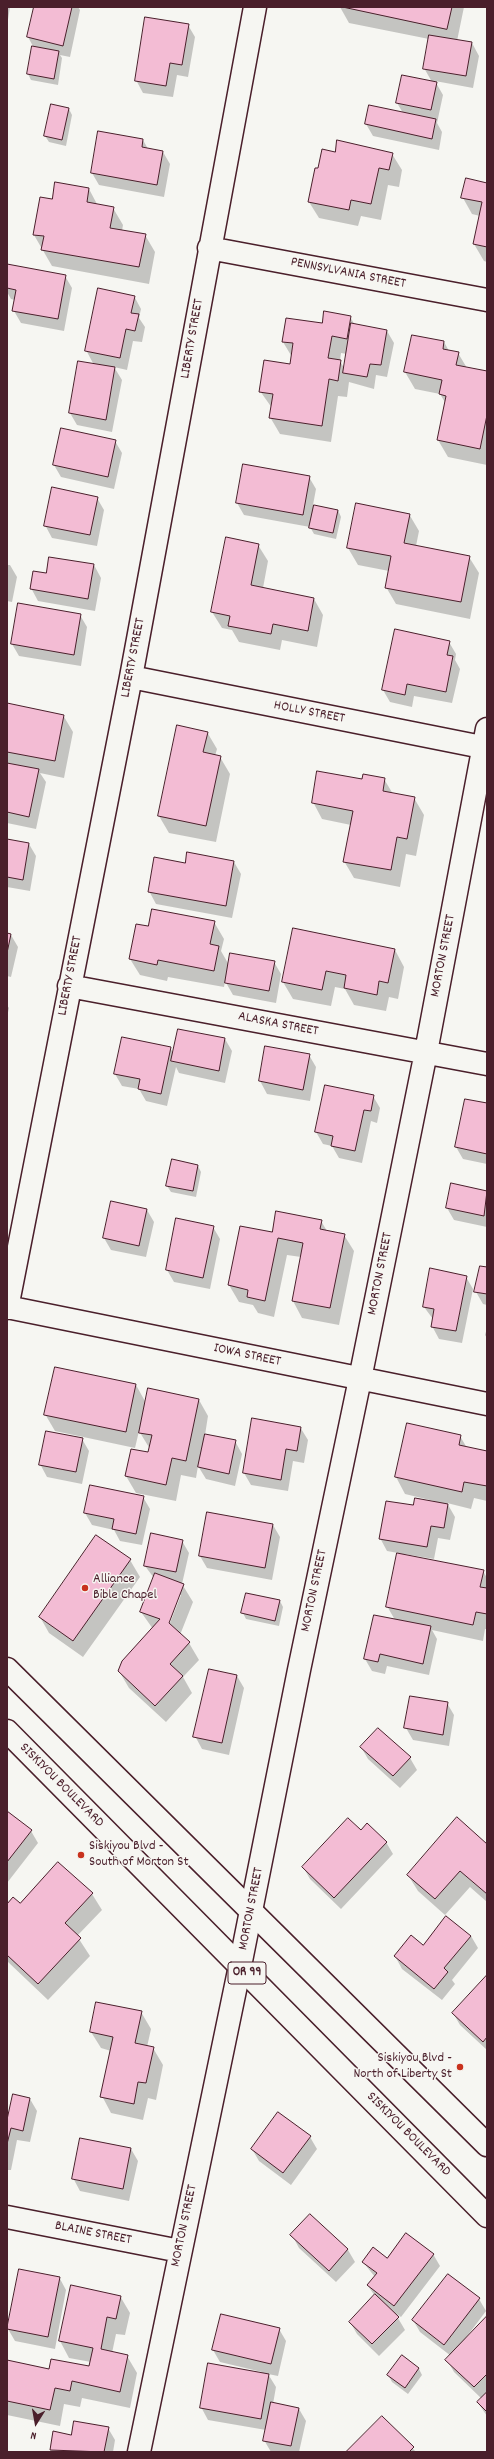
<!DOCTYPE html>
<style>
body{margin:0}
#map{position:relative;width:494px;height:2459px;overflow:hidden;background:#f6f6f2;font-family:Dekko,sans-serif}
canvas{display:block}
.frame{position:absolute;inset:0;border:8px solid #4a1f2b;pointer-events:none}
.north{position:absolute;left:16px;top:2403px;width:40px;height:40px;-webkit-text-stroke:3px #f6f6f2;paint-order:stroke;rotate:191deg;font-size:11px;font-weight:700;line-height:16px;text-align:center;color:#4a1f2b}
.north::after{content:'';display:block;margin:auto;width:14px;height:18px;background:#4a1f2b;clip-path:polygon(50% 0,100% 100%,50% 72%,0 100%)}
</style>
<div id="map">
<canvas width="494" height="2459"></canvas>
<div class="frame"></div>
<div class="north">N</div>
</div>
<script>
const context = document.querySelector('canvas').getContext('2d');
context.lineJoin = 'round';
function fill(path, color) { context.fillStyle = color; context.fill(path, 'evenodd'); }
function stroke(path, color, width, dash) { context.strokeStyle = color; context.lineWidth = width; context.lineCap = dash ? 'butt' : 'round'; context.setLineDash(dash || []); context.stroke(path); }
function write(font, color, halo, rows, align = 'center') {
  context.font = font + ' Dekko,sans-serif'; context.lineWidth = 3; context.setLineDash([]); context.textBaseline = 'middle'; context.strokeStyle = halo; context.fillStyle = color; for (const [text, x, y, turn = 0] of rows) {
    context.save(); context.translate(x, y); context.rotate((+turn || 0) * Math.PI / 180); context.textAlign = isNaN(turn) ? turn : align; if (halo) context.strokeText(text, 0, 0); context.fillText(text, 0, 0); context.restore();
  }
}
fill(new Path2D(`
 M7 7H10L7 26Z
 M35 7H78L80 10 70 57 60 55 62 58 58 85 31 80 28 74 34 48 28 37Z
 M340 7H464L457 41 472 43 479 56 473 88 435 81 443 95 437 123 442 132 439 150 373 136 366 124 403 113 397 103 432 82 424 68 429 39 349 23Z
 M188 25 195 37 188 77 177 75 173 97 143 93 136 80Z
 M69 109 72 115 66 146 49 142 45 136Z
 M143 140 148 149 163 152 170 164 164 197 99 185 92 173Z
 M336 153 392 154 402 170 399 187 388 185 381 220 361 216 358 226 319 218 309 202 319 170Z
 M487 184V262L484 261 474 244 480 216 472 214 463 198Z
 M89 189 98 206 113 208 123 225 122 231 145 235 155 252 149 284 52 266 34 235 53 200Z
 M7 269 65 276 72 288 64 331 21 323 14 311 15 300 11 299 7 292Z
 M134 296 141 309 139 318 145 327 142 342 133 341 127 370 114 367 122 380 112 432 77 425 70 413 79 362 94 365 86 350Z
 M350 317 355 325 387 331 394 343 387 377 376 375 374 389 349 382 347 397 338 396 331 442 280 434 270 417 272 408 260 391 291 365 292 357 283 342 323 325ZM341 353 347 354 344 368 340 361Z
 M413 336 444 342 449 351 458 353 467 368 487 372V465L448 457 438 440 446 404 440 394 415 389 405 372Z
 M115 441 122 453 114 489 61 477 54 465Z
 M309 477 316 489 313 505 338 510 341 517 336 539 314 534 310 527 244 515 237 503Z
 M97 498 104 510 97 546 52 538 45 525Z
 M357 504 409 514 419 531 416 546 469 557 479 573 470 619 396 604 386 587 389 571 358 565 348 548Z
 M258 545 268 561 263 588 314 599 323 615 317 647 282 640 280 650 239 642 232 630 222 628 212 612Z
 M49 558 94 565 101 578 95 611 38 601 31 588 47 574Z
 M7 565H10L17 577 12 602 7 601Z
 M80 615 87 627 81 666 19 656 12 644Z
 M449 642 456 654 455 660 460 669 452 703 414 696 412 707 390 702 383 690Z
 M7 704 63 715 73 732 64 778 40 773 46 782 36 829 7 823Z
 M207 732 217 749 215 756 220 757 230 774 216 842 169 833 159 816Z
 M384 779 393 794 414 798 424 815 416 856 406 854 400 887 354 878 344 861 351 825 322 819 313 802 362 780Z
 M7 840 29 844 36 856 30 891 7 887Z
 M234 862 241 874 232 918 156 904 149 891 186 864Z
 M214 922 224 939 221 951 229 965 274 962 281 974 276 1003 233 995 225 981 224 987 168 977 167 981 140 975 130 959 149 928Z
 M7 934 11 935 18 947 11 977 7 976Z
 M395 950 404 967 398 999 389 997 386 1011 354 1005 345 989 335 987 331 1006 293 999 283 982Z
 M7 1005 9 1008 7 1017Z
 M225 1039 232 1051 225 1083 179 1073 176 1067 167 1106 146 1101 139 1089 122 1086 115 1074 170 1048 174 1054Z
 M266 1047 309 1055 316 1067 310 1101 267 1094 260 1081Z
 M373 1096 380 1108 377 1123 371 1121 362 1163 339 1158 332 1146 323 1144 316 1132Z
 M487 1104V1164L463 1159 456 1147Z
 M198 1166 201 1172 196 1197 171 1192 167 1186Z
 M452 1184 487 1192V1227L454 1220 447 1208Z
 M147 1210 154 1222 146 1257 111 1250 104 1238Z
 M177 1219 213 1227 220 1239 210 1289 174 1282 167 1270Z
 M321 1221 327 1231 344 1235 354 1251 339 1325 302 1318 293 1301 301 1257 287 1255 274 1317 258 1313 253 1305 239 1302 229 1285 273 1234Z
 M487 1268V1305L483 1304 476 1292Z
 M466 1277 473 1289 462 1343 439 1339 432 1326 433 1319 424 1307Z
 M487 1328V1338L485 1335Z
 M136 1385 146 1403 199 1400 208 1416 205 1435 235 1441 242 1454 235 1486 206 1479 198 1466 196 1478 181 1475 176 1501 136 1493 126 1476 149 1453 150 1449 139 1431 135 1448 55 1431 45 1414Z
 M408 1424 460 1436 467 1448 487 1452V1501L474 1498 471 1509 447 1503 455 1517 450 1540 438 1538 434 1559 404 1554V1556L483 1571 487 1578V1629H485L483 1641 432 1630 437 1639 429 1675 387 1666 385 1674 372 1671 365 1659 374 1616 395 1620 387 1606 398 1553 387 1551 380 1538 414 1507 434 1501 405 1494 396 1477Z
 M300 1427 308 1440 304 1463 293 1461 288 1491 251 1485 244 1473Z
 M82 1439 89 1451 82 1484 47 1477 40 1464Z
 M143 1497 150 1509 142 1545 120 1541 114 1530 92 1525 85 1513Z
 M208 1513 273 1525 280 1537 272 1580 207 1568 200 1556Z
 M96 1536 130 1560 140 1577 83 1657 49 1633 40 1617Z
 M182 1541 189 1553 182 1584 193 1602 180 1635 189 1643 199 1660 183 1677 192 1693 166 1722 129 1688 119 1671 153 1629 141 1612 154 1578 145 1566ZM179 1595H181L168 1628 166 1627Z
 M280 1601 283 1607 279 1626 246 1619 243 1613Z
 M237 1676 244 1688 229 1755 202 1749 195 1736Z
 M447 1703 454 1715 449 1746 413 1740 406 1728Z
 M361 1747 410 1758 417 1770 400 1788 368 1759Z
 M7 1812 31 1831 38 1843 7 1883Z
 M361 1831 386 1842 393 1854 341 1909 310 1879 303 1867Z
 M487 1845V1902L470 1887 445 1915 418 1891 408 1875Z
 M92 1894 102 1910 77 1936 90 1956 48 2000 7 1961V1905Z
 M471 1936 478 1948 452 1980 455 1984 442 2000 402 1969 395 1956 423 1946Z
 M487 1976V2050L460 2025 453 2013Z
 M141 2012 151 2029 147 2047 153 2048 163 2065 156 2100 148 2098 143 2120 111 2113 102 2096 111 2051 101 2048 91 2032Z
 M30 2099 37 2111 30 2142 17 2140 11 2170H7V2121Z
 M310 2137 317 2149 291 2185 259 2161 252 2149Z
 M81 2139 131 2149 138 2161 129 2201 80 2191 73 2178Z
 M310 2215 348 2250 355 2262 336 2282 299 2248 292 2235Z
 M433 2254 440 2266 401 2317 395 2313 405 2330 379 2356 357 2334 350 2322 375 2296 368 2286 375 2277 363 2262Z
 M448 2275 479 2299 486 2311 465 2339 487 2318V2416L478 2403 482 2399 454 2372 447 2360 451 2356 420 2332 413 2320Z
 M59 2277 66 2290 55 2349 15 2341 8 2329Z
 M120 2296 130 2313 125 2335 116 2334 112 2353 127 2356 137 2373 130 2408 82 2398 80 2407 64 2404 60 2426 7 2415V2361L50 2370 90 2368 91 2362 69 2358 60 2341Z
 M279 2329 286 2341 278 2376 268 2374 276 2387 273 2404 299 2409 306 2421 299 2452H271L264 2440 266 2430 208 2420 201 2407 261 2374 262 2372 220 2362 213 2350Z
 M402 2357 419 2369 422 2375 408 2394 392 2382 388 2375Z
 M382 2417 416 2452H348Z
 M108 2428 115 2440 113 2452H52L51 2450 72 2436Z`), '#0003');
const building = new Path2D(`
 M34 7H72L63 46 27 37Z
 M343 7H452L447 29Z
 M145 17 189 24 182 65 170 63 166 86 135 81Z
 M429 35 472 42 466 76 423 69Z
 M32 46 59 51 54 79 27 74Z
 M402 75 437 82 431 110 396 103Z
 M51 104 69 108 62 140 44 136Z
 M369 105 436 119 432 139 365 124Z
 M98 131 143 139 142 147 163 151 157 185 91 173Z
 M337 140 393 153 389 170 379 168 371 204 351 200 349 210 308 202 315 168H318L322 149 335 152Z
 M466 178 487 183V247L473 244 482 202 461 198Z
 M55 182 89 188 87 202 114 207 110 228 146 234 139 267 41 250 44 236 33 235 40 197 52 199Z
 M7 264 66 275 58 319 12 311 16 290 7 288Z
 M98 288 135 296 131 313 139 314 135 331 126 329 120 358 85 351Z
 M324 311 351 316 347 339 332 336 328 358 341 360 338 381 329 379 322 426 269 418 273 394 259 392 264 360 290 364 293 343 282 342 286 318 322 323Z
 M351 323 387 330 381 365 370 364 367 377 343 373Z
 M412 335 444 341 443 349 459 352 456 365 487 371V415L480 449 437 440 446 396 439 394 442 380 404 372Z
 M78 361 115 367 106 420 69 413Z
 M61 428 116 440 108 477 53 465Z
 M243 464 310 476 303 515 236 503Z
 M52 487 98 497 90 535 44 526Z
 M356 503 410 514 404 543 470 556 461 602 385 588 391 556 347 548Z
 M314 505 338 510 333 533 309 528Z
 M226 537 259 544 251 585 314 598 308 631 273 624 271 634 228 626 230 616 211 612Z
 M49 557 94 564 88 599 30 589 33 571 46 573Z
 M18 603 81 614 74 655 11 644Z
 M395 629 450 641 447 655 453 656 446 692 407 684 405 695 382 690Z
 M7 703 64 715 55 761 7 752Z
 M177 725 208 732 203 752 221 756 206 826 158 816Z
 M7 763 39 769 29 817 7 812Z
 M317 771 362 779 363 774 385 778 383 791 415 797 407 839 397 837 391 870 343 862 353 811 312 803Z
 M7 839 29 843 23 880 7 877Z
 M187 852 234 861 226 906 148 892 154 857 185 863Z
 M152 909 215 921 210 944 219 946 214 971 158 960 157 965 129 959 136 924 148 926Z
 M293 928 395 949 388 983 379 981 377 995 344 988 346 975 326 971 322 990 282 982Z
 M7 933 11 934 7 953Z
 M230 953 275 961 269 991 225 983Z
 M178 1029 225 1038 219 1071 171 1061Z
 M122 1037 171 1047 161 1094 138 1089 140 1079 114 1074Z
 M265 1046 310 1054 303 1090 259 1081Z
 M325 1085 374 1095 371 1111 364 1110 355 1151 331 1146 333 1136 315 1132Z
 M465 1099 487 1103V1154L455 1147Z
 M172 1159 198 1165 193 1191 166 1186Z
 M451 1183 487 1191 484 1216 446 1208Z
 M111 1201 147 1209 139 1246 103 1238Z
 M276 1211 322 1220 320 1229 345 1234 330 1308 292 1301 303 1243 278 1238 265 1301 247 1297 248 1290 228 1285 240 1226 272 1232Z
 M176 1218 214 1226 203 1278 166 1270Z
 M480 1266 487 1267V1294L474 1292Z
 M430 1268 467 1276 456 1331 431 1327 434 1309 423 1307Z
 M55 1367 136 1384 126 1432 44 1415Z
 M148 1388 199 1399 186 1461 172 1458 166 1485 125 1476 131 1449 148 1452 152 1435 139 1433Z
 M252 1418 301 1427 297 1451 286 1449 281 1480 243 1473Z
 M407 1423 461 1435 459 1445 487 1451V1486L464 1482 462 1492 395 1477Z
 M46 1431 83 1438 76 1472 39 1465Z
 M205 1434 236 1440 229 1474 198 1467Z
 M90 1485 144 1496 136 1534 112 1529 114 1519 84 1513Z
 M415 1498 448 1504 444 1528 431 1526 427 1547 379 1539 386 1501 413 1505Z
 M207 1512 273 1524 265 1568 199 1556Z
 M151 1533 183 1540 176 1572 144 1566Z
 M96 1535 131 1559 73 1641 39 1617Z
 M397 1553 484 1570 480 1587 487 1588V1614L476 1612 473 1625 386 1607Z
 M155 1573 184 1584 169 1623 190 1642 170 1664 183 1676 155 1706 118 1671 122 1661 160 1619 140 1612Z
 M246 1593 280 1600 275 1621 241 1613Z
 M374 1615 431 1626 423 1664 380 1654 378 1662 364 1659Z
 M209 1669 237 1675 222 1743 193 1737Z
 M410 1696 448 1702 443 1735 404 1728Z
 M378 1728 411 1757 393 1776 360 1747Z
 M7 1811 32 1830 7 1862Z
 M457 1817 487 1844V1894L460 1871 435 1899 407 1875Z
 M348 1818 361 1830 367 1823 387 1842 334 1898 302 1867Z
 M58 1862 93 1893 65 1923 81 1938 38 1984 7 1955V1904L13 1897 20 1903Z
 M446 1916 471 1936 444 1968 448 1972 434 1989 394 1956 411 1935 423 1945Z
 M487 1975V2037L483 2042 452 2013Z
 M96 2002 142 2011 135 2043 154 2047 146 2083 138 2082 134 2104 100 2097 113 2037 90 2032Z
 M13 2094 30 2098 23 2131 11 2128 7 2144V2120Z
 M278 2112 311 2136 283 2173 251 2149Z
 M80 2138 131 2148 123 2189 72 2179Z
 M310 2214 348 2249 329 2271 290 2235Z
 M406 2233 434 2254 394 2306 367 2285 377 2273 362 2262 373 2247 387 2258Z
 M19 2269 60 2277 48 2337 7 2329Z
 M448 2274 480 2298 444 2345 412 2320Z
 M71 2285 121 2296 116 2319 107 2317 101 2349 128 2355 120 2392 72 2381 70 2391 55 2388 50 2410 7 2401V2360L49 2369 51 2359 89 2366 93 2348 59 2341Z
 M375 2294 399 2317 372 2344 349 2322Z
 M221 2314 280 2328 271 2364 212 2350Z
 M487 2316V2374L474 2387 445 2360Z
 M402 2355 419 2368 405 2388 387 2375Z
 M208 2363 269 2374 261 2419 200 2408Z
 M487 2392V2412L477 2402Z
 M271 2402 299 2408 291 2446 263 2441Z
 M382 2416 414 2447 409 2452H346Z
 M74 2421 109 2427 104 2452 50 2450 53 2431 71 2435Z`);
fill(building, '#f3bcd4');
stroke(building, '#4a1f2b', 1);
const minor = new Path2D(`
 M209 248 487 300
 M131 677 487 748
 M69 986 487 1064
 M7 1307 487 1404
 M7 1308 131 677 255 7
 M7 2217 180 2251
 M139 2452 240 1966 299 1670 360 1379 426 1052 487 729`);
const major = new Path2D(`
 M7 1669 487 2145
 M7 1731 487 2216`);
stroke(minor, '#4a1f2b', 25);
stroke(major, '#4a1f2b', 25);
stroke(minor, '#f6f6f2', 22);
stroke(major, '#f6f6f2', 22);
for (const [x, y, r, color] of [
 [85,1588,4,"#c8321e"],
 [81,1855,4,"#c8321e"],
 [460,2067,4,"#c8321e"]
]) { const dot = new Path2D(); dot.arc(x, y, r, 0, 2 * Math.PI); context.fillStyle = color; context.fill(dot); stroke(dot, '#f6f6f2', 1.5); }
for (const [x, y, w] of [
 [247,1973,38]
]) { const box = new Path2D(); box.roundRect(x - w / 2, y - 11, w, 22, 3); context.fillStyle = '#f6f6f2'; context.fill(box); stroke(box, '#4a1f2b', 1); }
write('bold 13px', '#4a1f2b', null, [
 ["OR 99",247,1973]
]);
write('14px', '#4a1f2b', '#f6f6f2', [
 ["PENNSYLVANIA STREET",348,274,11],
 ["LIBERTY STREET",193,339,-80],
 ["LIBERTY STREET",134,658,-79],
 ["HOLLY STREET",309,713,11],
 ["MORTON STREET",444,956,-79],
 ["LIBERTY STREET",71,976,-79],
 ["ALASKA STREET",278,1025,11],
 ["MORTON STREET",381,1274,-79],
 ["IOWA STREET",247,1356,12],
 ["MORTON STREET",315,1591,-78],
 ["SISKIYOU BOULEVARD",61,1786,45],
 ["MORTON STREET",252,1909,-79],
 ["SISKIYOU BOULEVARD",408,2135,45],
 ["MORTON STREET",185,2226,-78],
 ["BLAINE STREET",93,2234,11]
]);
write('14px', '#4a1f2b', '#f6f6f2', [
 ["Alliance",93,1580],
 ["Bible Chapel",93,1596],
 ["Siskiyou Blvd -",89,1847],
 ["South of Morton St",89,1863],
 ["Siskiyou Blvd -",452,2059,"right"],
 ["North of Liberty St",452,2075,"right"]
], 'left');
</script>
